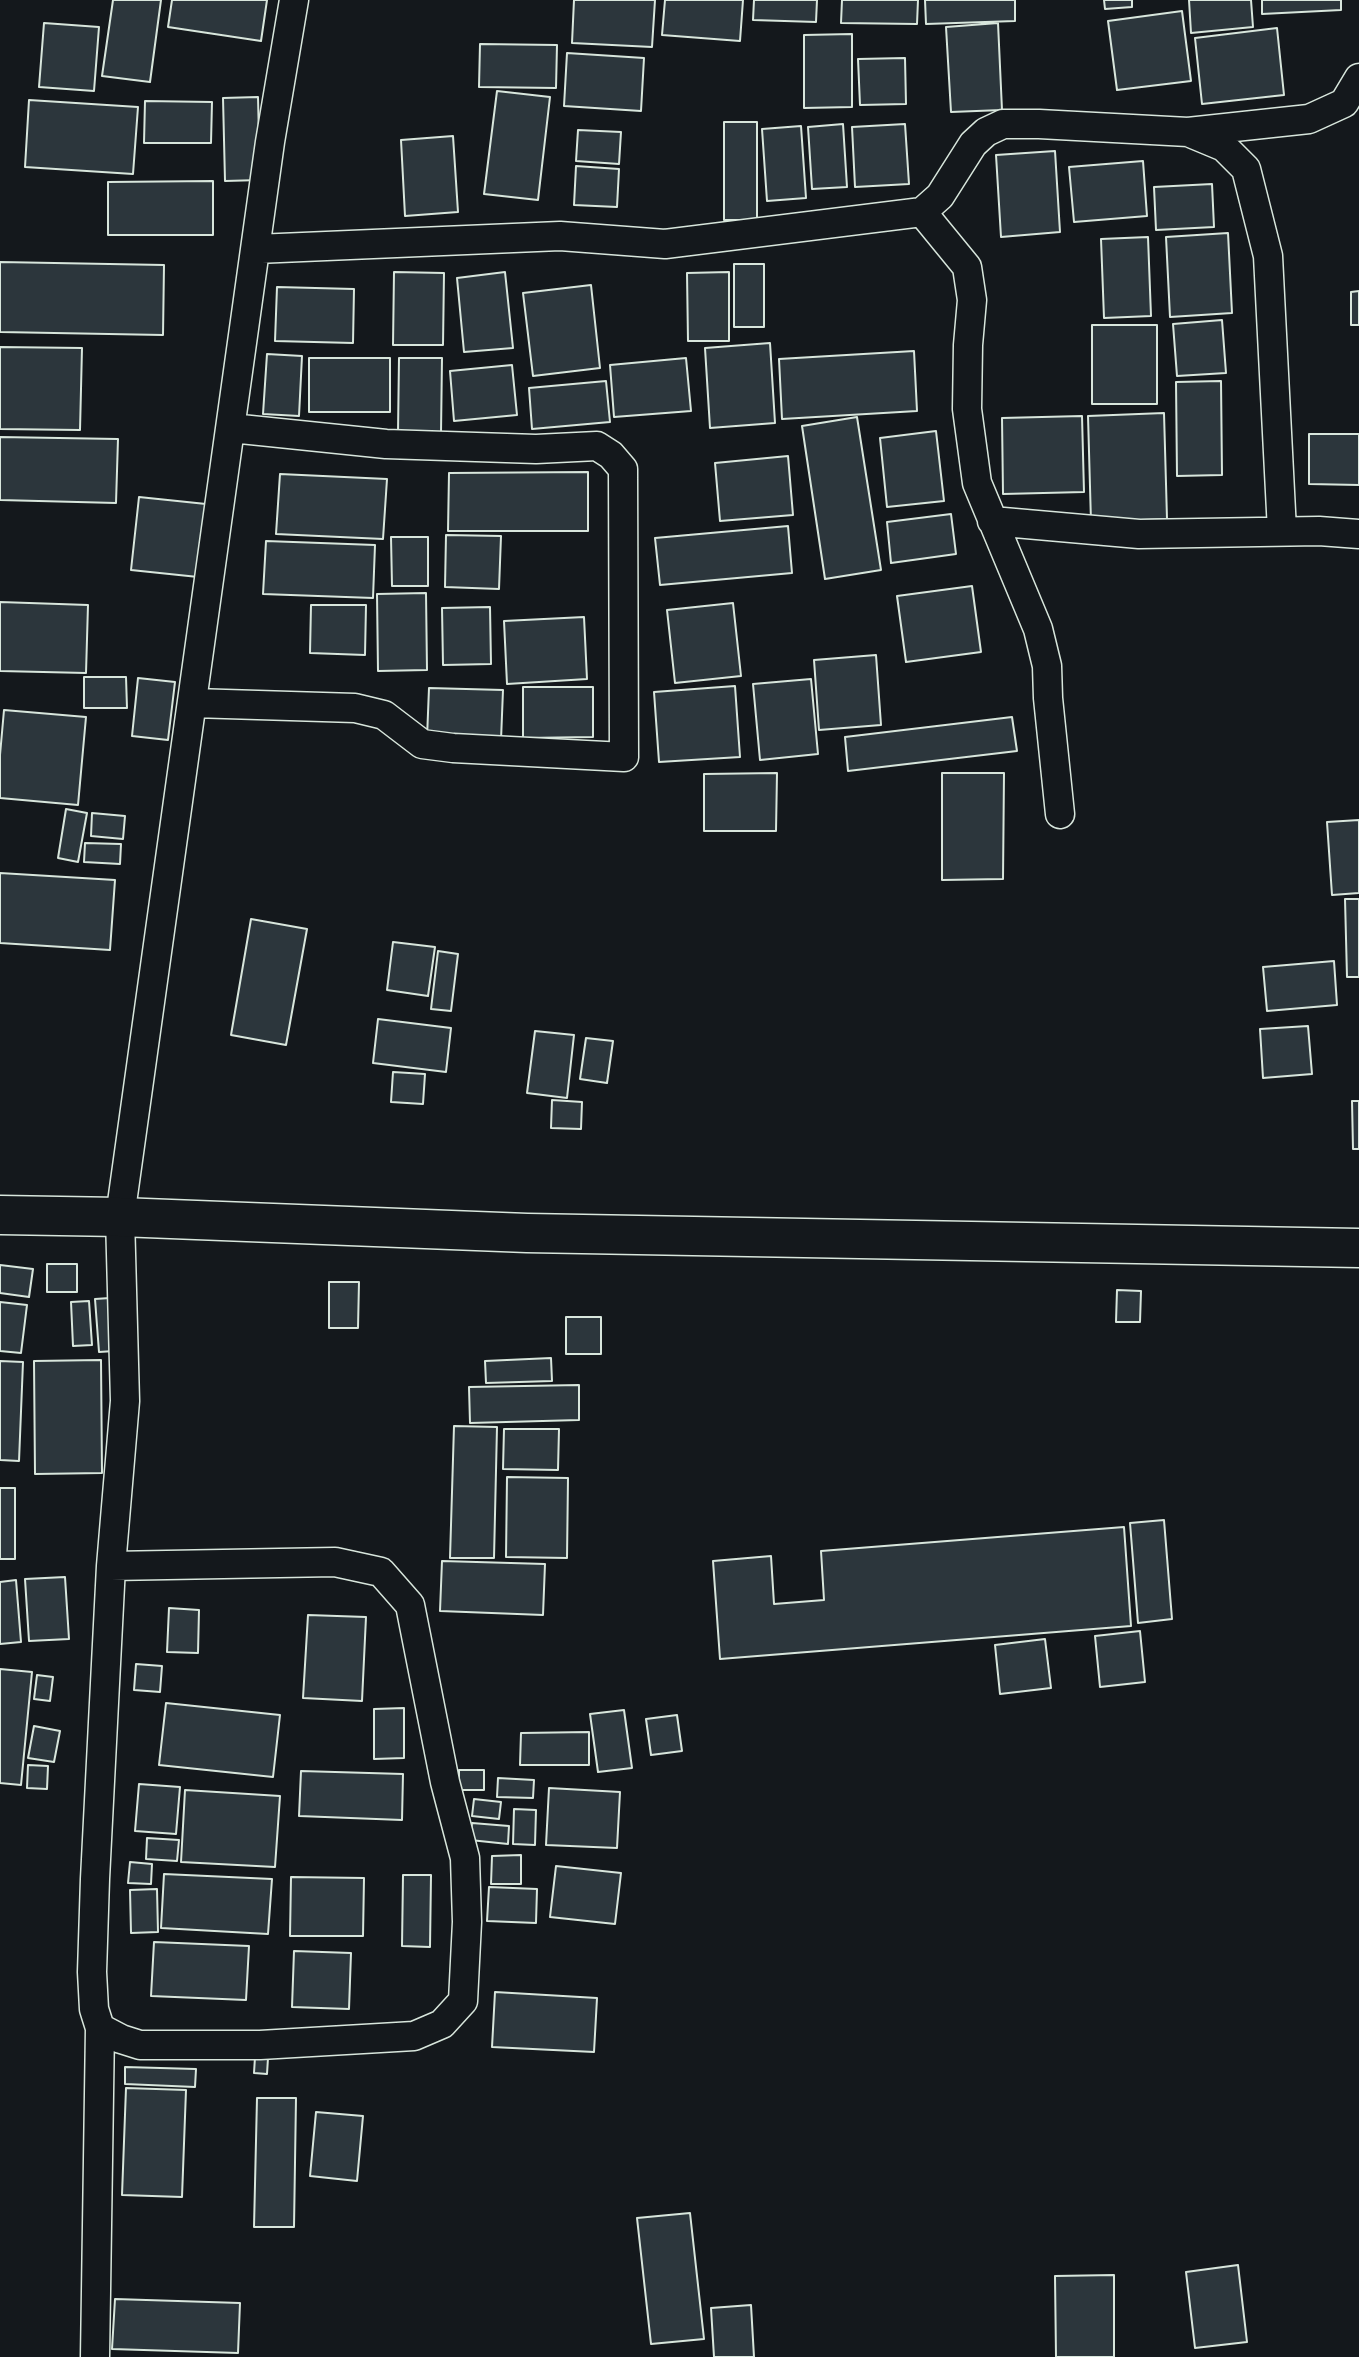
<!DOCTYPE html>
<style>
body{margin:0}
canvas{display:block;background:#14181c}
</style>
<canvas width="1359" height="2357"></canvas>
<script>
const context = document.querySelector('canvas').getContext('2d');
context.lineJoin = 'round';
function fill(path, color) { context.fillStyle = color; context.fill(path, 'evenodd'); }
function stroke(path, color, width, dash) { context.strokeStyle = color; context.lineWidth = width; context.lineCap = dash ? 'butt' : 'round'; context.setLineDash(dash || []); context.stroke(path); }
const building = new Path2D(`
 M113 0H161L150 82 102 76Z
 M172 0H267L261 41 168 27Z
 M574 0H655L652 47 572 43Z
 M665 0H743L740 41 662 35Z
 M754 0H817L816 22 753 20Z
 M842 0H918L917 24 841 23Z
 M925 0H1015V21L926 24Z
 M1104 0H1132V7L1105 9Z
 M1189 0H1251L1253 27 1191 33Z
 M1262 0H1341V10L1262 14Z
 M1182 11 1191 81 1117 90 1108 21Z
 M44 23 99 27 94 91 39 87Z
 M998 23 1002 110 951 112 946 27Z
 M1277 28 1284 95 1202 104 1195 38Z
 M852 34V107L804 108V35Z
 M480 44 557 45 556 88 479 87Z
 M567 53 644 58 641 111 564 106Z
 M905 58 906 104 860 105 858 59Z
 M497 91 550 97 538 200 484 194Z
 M258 97 260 180 225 181 223 98Z
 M29 100 138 107 133 174 25 167Z
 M145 101 212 102 211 143H144Z
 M724 122H757V220H724Z
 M843 124 847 187 812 189 808 127Z
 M905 124 909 184 855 187 852 127Z
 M801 126 806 198 767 201 762 129Z
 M578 130 621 132 619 164 576 161Z
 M453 136 458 212 405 216 401 140Z
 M1055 151 1060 232 1001 237 996 155Z
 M1143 161 1147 216 1074 222 1069 167Z
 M576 166 619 169 617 207 574 205Z
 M213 181V235H108V182Z
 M1212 184 1214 227 1156 230 1154 187Z
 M1228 233 1232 313 1170 317 1166 237Z
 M1148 237 1151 316 1104 318 1101 239Z
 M0 262 164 265 163 335 0 332Z
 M734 264H764V327H734Z
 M394 272 444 273 443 345H393Z
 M505 272 513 348 464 352 457 278Z
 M729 272V341H688L687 273Z
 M591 285 600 368 533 376 523 293Z
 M277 287 354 289 353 343 275 341Z
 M1359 291V325H1351V292Z
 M1222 320 1226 373 1177 376 1173 324Z
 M1092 325H1157V404H1092Z
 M770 343 775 423 710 428 705 348Z
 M0 347 82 348 80 430 0 429Z
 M914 351 917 411 782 419 779 359Z
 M267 354 302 356 299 416 263 414Z
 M309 358H390V412H309Z
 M399 358H442L441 433 398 432Z
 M686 358 691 411 614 417 610 365Z
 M512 365 517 415 454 421 450 371Z
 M606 381 610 422 532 429 529 388Z
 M1221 381 1222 475 1177 476 1176 382Z
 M1164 413 1167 519 1091 522 1088 416Z
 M1082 416 1084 492 1003 494 1002 418Z
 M857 417 881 570 825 579 802 426Z
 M936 431 944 501 887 507 880 438Z
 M1309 434H1359V485L1309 484Z
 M0 437 118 439 116 503 0 500Z
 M788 456 793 515 720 521 715 463Z
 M588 472V531H448L449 473Z
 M280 474 387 479 383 539 276 534Z
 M139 497 206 504 198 577 131 570Z
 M951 514 956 554 891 563 887 522Z
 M788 526 792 573 660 585 655 538Z
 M446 535 501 536 499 589 445 587Z
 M391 537H428V586H392Z
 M266 541 375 545 373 598 263 594Z
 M972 586 981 652 906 662 897 596Z
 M426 593 427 670 378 671 377 594Z
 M0 602 88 605 86 673 0 671Z
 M733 603 741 676 675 683 667 610Z
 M311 605H366L365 655 310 653Z
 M490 607 491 664 443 665 442 608Z
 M584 617 587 679 507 684 504 621Z
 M876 655 881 725 819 730 814 660Z
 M84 677H126L127 708H84Z
 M138 678 175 682 168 740 132 736Z
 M811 679 818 754 760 760 753 684Z
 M735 686 740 757 659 762 654 692Z
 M523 687H593V737L523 738Z
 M429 688 503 690 501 740 427 738Z
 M4 710 86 717 78 805 0 798V755Z
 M1012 717 1017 751 848 771 845 737Z
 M777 773 776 831H704V774Z
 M942 773H1004L1003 879 942 880Z
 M66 809 87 813 78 862 58 858Z
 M92 813 125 816 123 839 91 836Z
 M1359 820V893L1332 895 1327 822Z
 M85 843 121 844 120 864 84 862Z
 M0 873 115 880 110 950 0 943Z
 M1345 899H1359V977H1347Z
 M251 919 307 929 286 1045 231 1035Z
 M393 942 435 947 428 996 387 990Z
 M438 951 458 954 451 1011 431 1009Z
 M1334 961 1337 1005 1267 1011 1263 967Z
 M378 1019 451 1028 446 1072 373 1063Z
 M1308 1026 1312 1074 1263 1078 1260 1029Z
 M535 1031 574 1035 567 1098 527 1093Z
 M586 1038 613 1041 607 1083 580 1079Z
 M393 1072 425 1074 423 1104 391 1102Z
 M552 1100 582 1102 581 1129 551 1128Z
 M1352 1101H1359V1149H1353Z
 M47 1264H77V1292H47Z
 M0 1265 33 1269 29 1297 0 1293Z
 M329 1282H359L358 1328H329Z
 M1117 1290 1141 1291 1140 1322H1116Z
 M110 1298 114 1351 99 1352 95 1299Z
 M89 1301 92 1345 73 1346 71 1302Z
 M0 1302 27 1305 21 1353 0 1351Z
 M566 1317H601V1354H566Z
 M551 1358 552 1381 486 1383 485 1361Z
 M101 1360 102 1473 35 1474 34 1361Z
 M0 1361 23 1362 19 1461 0 1460Z
 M579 1385V1420L470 1423 469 1387Z
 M454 1426 497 1427 494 1558H450Z
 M504 1429H559L558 1470 503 1469Z
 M507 1477 568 1478 567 1558 506 1557Z
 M0 1488H15V1559H0Z
 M1164 1520 1172 1619 1138 1623 1130 1523Z
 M1124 1527 1131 1626 720 1659 713 1561 771 1556 774 1604 824 1600 821 1551Z
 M442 1561 545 1564 543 1615 440 1611Z
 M65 1577 69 1639 29 1641 25 1579Z
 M16 1580 21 1642 0 1644V1582Z
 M169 1608 199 1610 198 1653 167 1652Z
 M308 1615 366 1617 362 1701 303 1698Z
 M1140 1631 1145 1682 1100 1687 1095 1636Z
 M1045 1639 1051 1688 1000 1694 995 1645Z
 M136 1664 162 1666 160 1692 134 1690Z
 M0 1669 32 1672 21 1785 0 1783Z
 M37 1675 53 1677 50 1701 34 1699Z
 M166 1703 280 1715 273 1777 159 1765Z
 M404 1708V1758L374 1759V1709Z
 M624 1710 632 1768 598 1772 590 1714Z
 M677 1715 682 1751 651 1755 646 1719Z
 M34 1726 60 1731 54 1762 28 1758Z
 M589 1732V1765H520L521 1733Z
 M28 1765 48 1766 47 1789 27 1788Z
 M459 1770H484V1790H459Z
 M301 1771 403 1774 402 1820 299 1816Z
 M498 1778 534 1780 533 1798 497 1797Z
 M139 1784 180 1787 176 1834 135 1831Z
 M549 1788 620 1792 617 1848 546 1845Z
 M185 1790 280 1796 275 1867 181 1862Z
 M474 1799 501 1802 499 1819 472 1816Z
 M514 1809 536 1810 535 1845 513 1844Z
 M472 1823 509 1826 508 1844 470 1840Z
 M147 1838 179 1840 177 1861 146 1859Z
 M521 1855V1884H491L492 1856Z
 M130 1862 152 1864 151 1884 128 1883Z
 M556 1866 621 1873 615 1924 550 1917Z
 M164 1874 272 1879 268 1934 161 1928Z
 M403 1875H431L430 1947 402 1946Z
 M291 1877 364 1878 363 1936H290Z
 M489 1887 537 1889 536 1923 487 1921Z
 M157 1889 158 1932 131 1933 130 1890Z
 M154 1942 249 1946 246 2000 151 1996Z
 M294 1951 351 1953 349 2009 292 2007Z
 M495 1992 597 1998 594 2052 492 2047Z
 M255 2057 268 2058 267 2074 254 2073Z
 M125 2067 196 2069 195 2087 125 2084Z
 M126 2088 186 2090 182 2197 122 2195Z
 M257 2098H296L294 2227H254Z
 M316 2112 363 2116 357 2181 310 2176Z
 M690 2213 704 2339 651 2344 637 2218Z
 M1238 2265 1247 2342 1195 2348 1186 2272Z
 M1114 2275V2357H1056L1055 2276Z
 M115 2299 240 2303 238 2353 112 2349Z
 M751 2305 754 2357H714L711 2308Z`);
fill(building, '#2c363c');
stroke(building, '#d8e6dc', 2);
const minor = new Path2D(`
 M1188 132 1224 147 1246 169 1268 256 1282 531
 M922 212 967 267 972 300 968 345 967 409 977 483 1038 629 1047 666 1048 698 1060 814
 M256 249 560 236 665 244 922 212 940 196 973 144 986 132 1003 124H1039L1188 132 1309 119 1344 103 1359 78
 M992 521 1139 534 1319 531 1359 534
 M193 703 355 708 384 715 422 744 453 748 624 757 623 469 611 455 597 446 536 449 386 444 231 428
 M111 1566 335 1562 381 1572 410 1605 445 1782 465 1858 467 1922 463 2001 442 2024 414 2036 260 2045H140L121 2039 100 2028 94 2009 92 1972 95 1879 111 1566 125 1401 120 1217 270 142 294 0
 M95 2357 100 2028`);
const primary = new Path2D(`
 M0 1215 120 1217 527 1233 1359 1248`);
stroke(minor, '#d8e6dc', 31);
stroke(primary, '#d8e6dc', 41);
stroke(minor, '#14181c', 28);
stroke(primary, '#14181c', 38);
</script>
